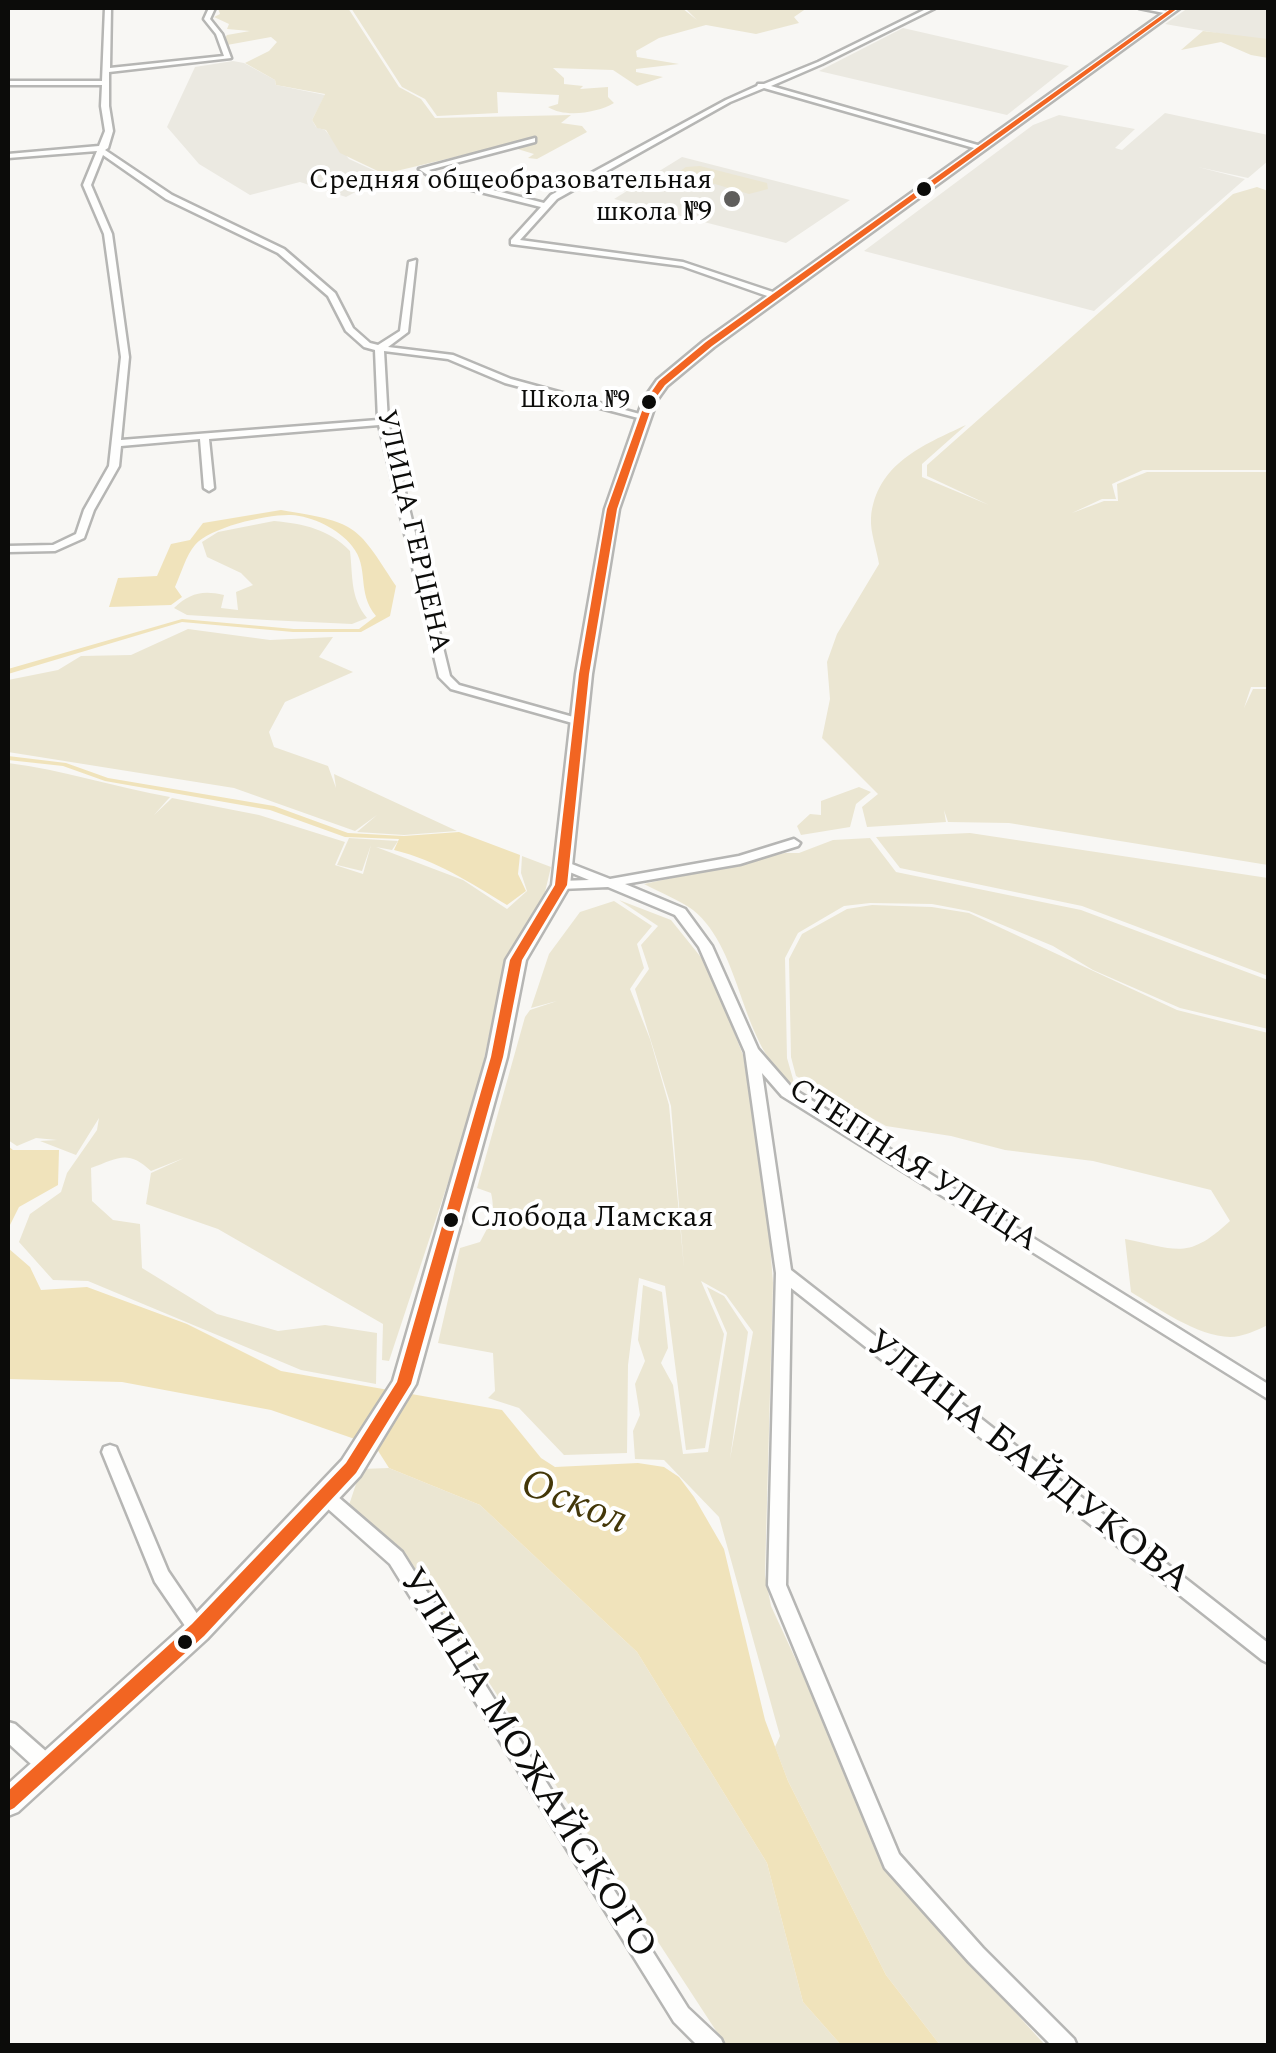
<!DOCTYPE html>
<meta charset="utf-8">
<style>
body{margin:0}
#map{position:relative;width:1276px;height:2053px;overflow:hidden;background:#f8f7f4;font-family:Spectral,serif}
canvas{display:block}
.frame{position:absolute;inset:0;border:10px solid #0c0c0a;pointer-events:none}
</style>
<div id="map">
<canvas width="1276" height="2053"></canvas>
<div class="frame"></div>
</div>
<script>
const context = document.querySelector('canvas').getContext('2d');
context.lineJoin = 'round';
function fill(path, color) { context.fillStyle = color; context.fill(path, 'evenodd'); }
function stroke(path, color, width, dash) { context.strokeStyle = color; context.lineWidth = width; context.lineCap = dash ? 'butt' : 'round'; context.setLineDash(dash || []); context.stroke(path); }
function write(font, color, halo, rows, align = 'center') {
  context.font = font + ' Spectral,serif'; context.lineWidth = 8; context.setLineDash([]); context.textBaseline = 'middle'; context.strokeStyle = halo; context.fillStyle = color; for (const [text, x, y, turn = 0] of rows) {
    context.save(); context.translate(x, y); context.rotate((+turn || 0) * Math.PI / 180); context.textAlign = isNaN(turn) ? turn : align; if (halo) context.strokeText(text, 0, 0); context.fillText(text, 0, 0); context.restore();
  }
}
fill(new Path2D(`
 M1188 8H1268V42L1165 24Z
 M903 28 1069 66 1007 115 819 71Z
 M233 61 244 63 275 80 276 85 325 95 312 120 316 127 325 130 349 159 386 176 346 197 300 182 250 195 199 164 167 127 195 67Z
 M1165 113 1268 135V161L1248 178 1198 167 1245 179 1094 311 864 251 1033 125 1059 115 1135 129 1115 148 1122 150Z
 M682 157 850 200 786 243 614 199Z`), '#ebe9e1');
fill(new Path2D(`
 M218 8H348L399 87 421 99 435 118 571 115 561 123 582 126 587 132 537 159 528 158 534 154 511 147 537 140 534 138 384 174 340 153 326 130 317 128 312 120 325 94 276 85 275 80 245 63 269 51 277 42 271 37 227 45 223 41 227 35 250 31 227 29 229 24 214 17 220 14Z
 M351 8H682L697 20 685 8H807L794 17 799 23 756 34 706 25 659 38 636 51 637 57 679 64 636 69V72L663 77 637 86 613 70 553 68 564 78V84L583 86 580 89 608 87V97L614 103C597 113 565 118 548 107L558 104 559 95 497 92 498 113 437 116 425 99 402 87Z
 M1203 31 1268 39V58L1251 55 1221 42 1181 50Z
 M700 166 767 183 768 189 749 194 677 173 686 167Z
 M1257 187 1268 191V470H1143L1112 484 1116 499H1102L1072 513 1104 501H1118L1117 484 1147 472H1268V687H1251L1244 708 1253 689H1268V865L1009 823 948 822 944 810 946 822 867 827 862 807 878 794 822 738 830 699 827 662 837 634 879 564C877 550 870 532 871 518 876 464 923 445 966 425L922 464V477L989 505 927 476V465L1233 194Z
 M274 521C304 524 329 529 350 551 353 577 350 597 367 618L352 624 267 620 187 615 174 608C190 593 202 590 224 595L221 608 238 610 236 592 253 585 241 573 207 557 202 542 218 532Z
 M188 629 270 640 333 637 319 657 353 672 285 702 269 732 274 747 328 766 336 788 334 774 457 831 404 835 357 832 377 815 355 831 234 788 8 752V680L58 670 81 656 131 655Z
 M8 763C63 770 115 787 170 797L154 815 172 798 259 815 345 842 335 865 363 874 371 845 362 871 337 865 349 838 398 841 392 850 376 847 463 880 507 909 527 891 521 873 522 856 551 867 544 896 501 979 475 1101 389 1361 382 1360 383 1324 218 1229 146 1204 151 1173 184 1158 151 1171C128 1149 118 1158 91 1168L92 1201 113 1220 140 1224 142 1268 217 1314 278 1331 325 1325 377 1333 376 1384 301 1370 88 1281 53 1280 19 1242 30 1214 61 1192 67 1173 97 1130 99 1118 76 1155 40 1141 57 1140 36 1138 17 1146 8 1140Z
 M859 787 871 792 856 804 850 827 801 835 797 826 810 814 821 815V801Z
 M970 833 1268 878V976L1082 906 900 868 876 837Z
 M870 838 896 872 1081 910 1268 980V1029L1180 1008 1093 970 1053 946 969 911 932 904 870 903 844 906 798 933 785 958 787 1058 795 1086C739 1048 744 951 693 910 679 900 659 892 644 884L785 853H799L833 840Z
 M619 900 671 920 708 966 743 1055 766 1191 773 1283 765 1575 771 1606 900 1885 1045 2045H940L886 1975 788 1781 775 1747 780 1736 719 1517 664 1460 635 1459 633 1431 640 1415 635 1384 645 1361 638 1340 643 1285 662 1292 668 1348 661 1363 673 1385 683 1454 708 1452 727 1333 707 1287 724 1296 748 1332 730 1459 753 1332 726 1295 701 1281 724 1334 705 1448 686 1450 665 1286 639 1278 628 1365 627 1453 564 1455 519 1408 488 1398 495 1391 493 1353 438 1343 460 1248 480 1242C490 1224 496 1214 491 1193L477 1188 525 1017 530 1010 557 1001 531 1008 549 954 580 912 614 901 652 926 637 944 644 968 630 989 650 1039 669 1105 684 1268 671 1106 635 989 649 969 641 945 658 926Z
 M872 905 932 907 969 913 1177 1010 1268 1033V1325C1259 1329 1249 1334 1239 1336 1207 1343 1157 1308 1131 1292L1125 1239C1177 1249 1187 1261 1230 1221L1211 1190 1093 1161 1005 1150 951 1136 886 1126 796 1076 791 1057 789 959 802 934 847 909Z
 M389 1468 480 1505 637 1652 767 1863 803 2002 841 2045 728 2046 722 2040 402 1549 349 1505 361 1469Z`), '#ebe6d2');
fill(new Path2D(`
 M281 510C356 523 355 522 396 586L390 616 361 632H293L182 622 8 674V669L182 619 294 629H359L376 616C356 592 370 568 352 546 339 529 312 516 291 515 268 514 210 527 195 545 186 555 181 574 175 587L182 597 171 605 109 607 118 578 157 576 171 544 190 540 203 523Z
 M8 756 66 763 108 778 274 806 348 833 404 836 459 832 520 855 518 874 526 891 507 905C469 882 438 861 394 850L399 839 345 837 270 810 105 781 63 766 8 760Z
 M8 1146 13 1150H59L58 1185 19 1207 8 1229Z
 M8 1248 30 1267 41 1290 87 1287 187 1324 281 1371 502 1410 541 1458 555 1467 638 1463 664 1467 679 1477 694 1497 724 1549 765 1720 788 1781 886 1975 940 2045H841L803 2002 767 1863 637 1652 480 1505 389 1468 375 1446 271 1410 122 1382 8 1379Z`), '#f0e3bb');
const minor = new Path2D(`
 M105 8H111L110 68 224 56 216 34 204 19 209 8H215L210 19 222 34 231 58 109 72V106L113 131 108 148 105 150 172 195 284 249 335 293 353 328 370 343 378 345 400 331 409 262 416 260 408 332 388 347 453 355 511 379 647 416 642 419 505 383 448 359 384 351 388 422 450 676 459 685 584 720V724H576L451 689 439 677 379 425 209 439 214 488 209 491 204 488 200 439 121 446 119 466 94 510 84 538 55 551 8 552V546L53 545 76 534 84 510 109 466 121 357 104 234 83 185 97 151 8 158V154L99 146 105 131 101 106 102 85H8V81H102ZM103 155 166 199 278 253 328 296 346 331 364 347 375 350 378 420 121 440 129 357 112 234 91 185Z
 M928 8H935L822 64 771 86 981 146V150L764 88 730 102 557 199 520 240 683 262 779 294V298H773L682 266 511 244V240L541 207 436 181 419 169 535 138V142L429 170 442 177 544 203 551 195 726 100 757 86 758 84H764L818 62Z
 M1139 8H1152L1172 12 1169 14Z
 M794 839 800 843 798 846 740 864 625 884 685 909 712 946 758 1049 792 1088 1268 1384V1399L782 1096 762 1073 791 1270 1268 1643V1663L1262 1660 791 1288 786 1585 899 1854 983 1948 1074 2039 1077 2046H1052L969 1962 885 1868 768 1585 776 1273 745 1052 699 947 675 915 608 887 561 889 555 885 561 881 589 880 560 868 558 865 560 862 564 861 610 879 739 856Z
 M110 1445 116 1447 118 1452 168 1571 204 1624 207 1630 204 1636 198 1639 192 1636 155 1582 102 1452 104 1447Z
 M324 1487 330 1490 402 1552 688 2008 721 2039 724 2046H698L674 2022 390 1564 318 1500 315 1495 318 1490Z
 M8 1722 15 1724 56 1760 59 1767 56 1774 49 1777 42 1774 8 1743Z`);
const secondary = new Path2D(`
 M1170 8H1180L714 347 667 386 657 400 619 509 592 674 570 885 526 960 507 1057 416 1384 360 1476 207 1639 18 1812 8 1816V1784L189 1621 342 1460 393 1381 487 1057 506 960 552 885 576 674 605 509 643 400 657 380 704 341Z`);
stroke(minor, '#b6b6b4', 5);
stroke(secondary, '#b6b6b4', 5);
fill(minor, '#fefefd');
fill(secondary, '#fefefd');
fill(new Path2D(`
 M1172 8H1178L712 346 665 385 654 400 617 509 589 674 567 885 522 960 503 1057 411 1384 356 1473 204 1636 14 1808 8 1811V1791L192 1624 346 1463 397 1382 491 1057 510 960 555 885 579 674 607 509 646 400 659 381 706 342Z`), '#f26522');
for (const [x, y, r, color] of [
 [924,189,9,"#0c0c0a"],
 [732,199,10,"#5f5e5c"],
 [649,402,9,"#0c0c0a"],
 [451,1220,9,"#0c0c0a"],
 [185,1642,9,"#0c0c0a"]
]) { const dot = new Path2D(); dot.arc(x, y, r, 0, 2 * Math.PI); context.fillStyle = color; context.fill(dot); stroke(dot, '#fff', 4); }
write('25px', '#0c0c0a', '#fff', [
 ["Школа №9",630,402]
], 'right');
write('28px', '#0c0c0a', '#fff', [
 ["Средняя общеобразовательная",712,183],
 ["школа №9",712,215]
], 'right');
write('28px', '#0c0c0a', '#fff', [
 ["УЛИЦА ГЕРЦЕНА",411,532,77]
]);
write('30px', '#0c0c0a', '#fff', [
 ["Слобода Ламская",470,1220]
], 'left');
write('32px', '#0c0c0a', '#fff', [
 ["СТЕПНАЯ УЛИЦА",912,1167,33]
]);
write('38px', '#0c0c0a', '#fff', [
 ["УЛИЦА БАЙДУКОВА",1026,1464,38],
 ["УЛИЦА МОЖАЙСКОГО",525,1765,58]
]);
write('italic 42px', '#433709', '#fff', [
 ["Оскол",573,1505,22]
]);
</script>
